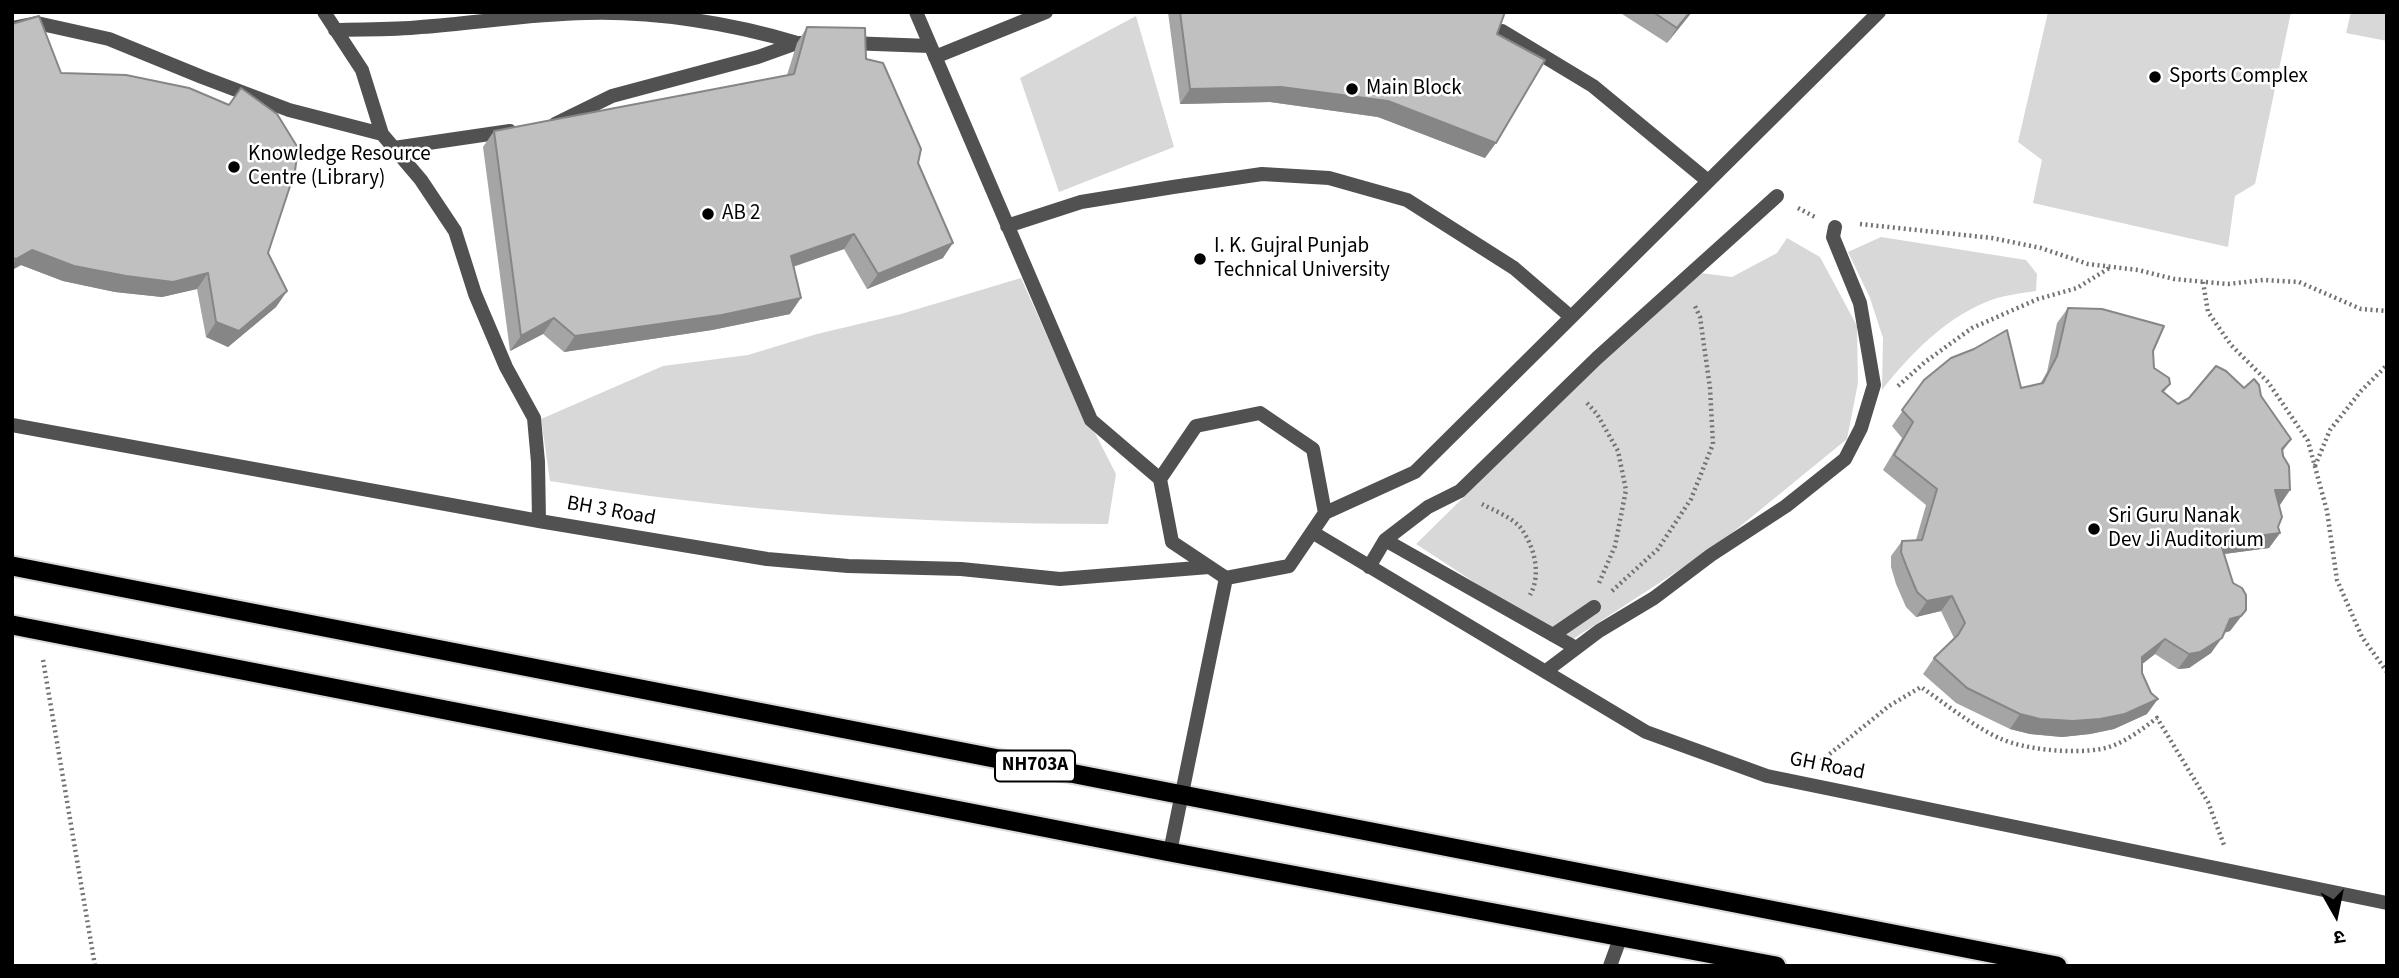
<!DOCTYPE html>
<meta charset="utf-8">
<style>
body{margin:0}
#map{position:relative;width:2399px;height:978px;overflow:hidden;background:#fff;font-family:"Source Sans 3","Noto Sans Devanagari",sans-serif}
canvas{display:block}
.frame{position:absolute;inset:0;border:14px solid #000;pointer-events:none}
.north{position:absolute;left:2301px;top:880px;width:70px;height:70px;-webkit-text-stroke:5px #fff;paint-order:stroke;rotate:171deg;font-size:19px;font-weight:700;line-height:28px;text-align:center;color:#000}
.north::after{content:'';display:block;margin:auto;width:24px;height:32px;background:#000;clip-path:polygon(50% 0,100% 100%,50% 72%,0 100%)}
</style>
<div id="map">
<canvas width="2399" height="978"></canvas>
<div class="frame"></div>
<div class="north">उ</div>
</div>
<script>
const context = document.querySelector('canvas').getContext('2d');
context.lineJoin = 'round';
function fill(path, color) { context.fillStyle = color; context.fill(path, 'evenodd'); }
function stroke(path, color, width, dash) { context.strokeStyle = color; context.lineWidth = width; context.lineCap = dash ? 'butt' : 'round'; context.setLineDash(dash || []); context.stroke(path); }
function write(font, color, halo, rows, align = 'center') {
  context.font = font + ' "Source Sans 3",sans-serif'; context.lineWidth = 5; context.setLineDash([]); context.textBaseline = 'middle'; context.strokeStyle = halo; context.fillStyle = color; for (const [text, x, y, turn = 0] of rows) {
    context.save(); context.translate(x, y); context.rotate((+turn || 0) * Math.PI / 180); context.textAlign = isNaN(turn) ? turn : align; if (halo) context.strokeText(text, 0, 0); context.fillText(text, 0, 0); context.restore();
  }
}
fill(new Path2D(`
 M2048 12H2291L2255 184 2235 196 2228 247 2033 203 2042 160 2018 142Z
 M2351 12H2387V41L2346 33Z
 M1136 16 1174 147 1059 192 1020 78Z
 M1881 237 2026 260 2037 274 2036 291C2023 293 2007 295 1994 299 1948 315 1911 353 1882 390L1883 338 1870 298 1848 252Z
 M1787 238 1820 257 1857 326 1858 383 1847 439 1716 546 1567 643 1416 544 1693 272 1732 277 1777 253Z
 M1021 278 1061 367 1116 474 1108 524C921 524 735 512 550 481L541 419 663 366 748 355 817 334 901 314Z`), '#d8d8d8');
const trunk = new Path2D(`
 M12 566 2057 966
 M12 625 1170 852 1776 966`);
stroke(trunk, '#dbdbdb', 23);
stroke(new Path2D(`
 M1798 208 1815 217
 M1860 224 1992 238 2041 248 2088 264 2138 270 2174 279 2228 284 2263 280 2299 282 2361 309 2387 311
 M2203 282 2208 312 2231 345 2268 382 2308 441 2327 511 2337 580 2362 637 2387 672
 M1898 386 1925 362 1972 328 2038 299 2077 288 2111 267
 M1587 403 1597 414 1618 451 1626 490 1615 546 1599 583
 M2315 466 2330 430 2361 391 2387 365
 M1482 504C1493 510 1511 517 1520 527 1534 545 1542 574 1530 595
 M1612 591 1658 549 1691 499 1713 444 1710 388 1700 317 1694 304
 M43 660 95 966
 M1821 761 1889 706 1921 687C1946 704 1971 725 1999 738 2025 750 2072 754 2101 749 2122 745 2141 730 2157 718L2208 802 2224 845`), '#737373', 4.5, [2, 3.5]);
stroke(new Path2D(`
 M1610 966 1621 936`), '#515151', 14);
stroke(new Path2D(`
 M324 12 362 70 382 134 421 180 455 231 475 294 506 367 534 418 538 462 539 521
 M916 12 1091 420 1160 479
 M12 28 37 23 109 39 202 77 289 110 382 134
 M335 30C364 29 392 30 421 27 476 23 530 14 586 13 654 11 731 23 797 43
 M1502 31 1593 86 1708 181
 M848 43 930 46
 M935 57 1046 12
 M555 124 612 96 758 57 797 43H814
 M394 148 510 131
 M1007 226 1081 202 1173 187 1262 174 1329 178 1407 200 1514 268 1571 317
 M1260 413 1313 449 1325 513 1289 566 1226 578 1172 542 1160 479 1196 426Z
 M12 425 539 521 767 559 848 566 961 569 1060 579 1209 567
 M1325 513 1415 472 1879 12
 M1312 532 1646 732 1767 776 2387 903
 M1385 540 1576 648
 M1369 567 1385 540 1428 507 1460 491 1597 358 1777 196
 M1553 635 1594 607
 M1546 671 1599 631 1654 598 1711 555 1786 506 1845 459 1861 428 1874 385 1860 303 1833 237 1835 227
 M1170 852 1226 578`), '#515151', 14);
stroke(trunk, '#000', 19);
fill(new Path2D(`
 M1168 12H1505L1497 34 1485 158 1378 117 1270 102 1180 104Z
 M1619 12H1692L1667 43Z
 M12 24 61 73 268 253 287 291 276 307 228 347 206 337 197 289 162 297 115 292 63 281 21 265 12 270Z
 M807 27 866 59 918 163 943 258 867 289 844 249 793 267 790 314 712 330 564 352 543 334 510 351 483 147 494 131 787 75 797 43Z
 M2068 308 2153 351 2154 368 2170 384 2164 392 2178 404 2244 388 2261 396 2291 439 2283 451 2290 490 2279 505 2278 527 2280 533 2269 548 2224 554 2233 583 2246 610 2230 631 2224 633 2211 653 2189 668 2178 669 2155 654 2142 664 2147 714 2114 729 2090 734 2062 737 2030 734 2010 729 1956 703 1923 674 1934 658 1954 638 1941 611 1916 617 1906 607 1896 584 1891 567V556L1902 541 1916 540 1926 505 1883 470 1902 438 1892 426 1924 380 2021 388 2040 384 2047 372 2057 323Z`), '#a5a5a5');
fill(new Path2D(`
 M1690 12H1692L1667 43 1677 28Z
 M1281 87 1388 101 1496 143 1485 158 1378 117 1270 102 1180 104 1190 89Z
 M854 234 844 249 780 271 791 256Z
 M953 243 943 258 867 289 878 274Z
 M32 250 208 273 197 289 162 297 115 292 63 281 21 265 12 270V265L16 259Z
 M287 291 276 307 228 347 206 337 216 322Z
 M801 298 790 314 712 330 564 352 575 336Z
 M554 318 543 334 510 351 521 336Z
 M2275 490H2290L2280 505 2264 506Z
 M2280 533 2269 548 2209 556 2220 541Z
 M1952 596 1941 611 1916 617 1927 601Z
 M2246 610 2230 631 2219 634 2230 619Z
 M2222 638 2211 653 2189 668 2178 669 2189 654Z
 M2165 639 2155 654 2131 673 2142 657Z
 M2158 699 2147 714 2114 729 2090 734 2062 737 2030 734 2010 729 2020 714Z`), '#868686');
const building = new Path2D(`
 M1180 12H1505L1497 34 1545 60 1496 143 1388 101 1281 87 1190 89Z
 M1653 12H1690L1677 28Z
 M39 16 61 73 126 75 189 88 229 105 241 88 277 114 298 148 295 171 268 253 287 291 239 331 216 322 208 273 173 282 126 276 74 266 32 250 16 259 12 258V24Z
 M807 27 865 28 866 59 883 63 921 149 918 163 953 243 878 274 854 234 791 256 801 298 722 315 575 336 554 318 521 336 494 131 794 74Z
 M2068 308 2102 309 2164 326 2153 351 2154 368 2169 378 2170 384 2162 391 2178 404 2189 398 2216 366 2226 371 2244 388 2254 379 2259 385 2261 396 2291 439 2282 449 2283 456 2289 466 2290 490H2275L2282 517 2278 527 2280 533 2220 541 2233 583 2242 588 2246 595V610L2241 616 2230 619 2222 638 2200 652 2189 654 2165 639 2142 657V673L2151 693 2158 699 2125 714 2100 719 2073 721 2040 719 2020 714 1967 688 1934 658 1958 635 1965 623 1952 596 1927 601 1917 592 1907 568 1901 552 1902 541 1922 540 1937 489 1894 455 1913 422 1902 410 1924 380 1951 358 1974 349 2007 330 2021 388 2043 383 2057 356Z`);
fill(building, '#c0c0c0');
stroke(building, '#868686', 2);
for (const [x, y, r, color] of [
 [2155,77,7,"#000"],
 [1352,89,7,"#000"],
 [234,167,7,"#000"],
 [708,214,7,"#000"],
 [1200,259,7,"#000"],
 [2094,529,7,"#000"]
]) { const dot = new Path2D(); dot.arc(x, y, r, 0, 2 * Math.PI); context.fillStyle = color; context.fill(dot); stroke(dot, '#fff', 2.5); }
for (const [x, y, w] of [
 [1035,766,80]
]) { const box = new Path2D(); box.roundRect(x - w / 2, y - 15.5, w, 31, 5); context.fillStyle = '#fff'; context.fill(box); stroke(box, '#000', 2); }
write('bold 19px', '#000', null, [
 ["NH703A",1035,766]
]);
write('21px', '#000', '#fff', [
 ["Sports Complex",2169,77],
 ["Main Block",1366,89],
 ["Knowledge Resource",248,155],
 ["Centre (Library)",248,179],
 ["AB 2",722,214],
 ["I. K. Gujral Punjab",1214,247],
 ["Technical University",1214,271],
 ["Sri Guru Nanak",2108,517],
 ["Dev Ji Auditorium",2108,541]
], 'left');
write('21px', '#000', '#fff', [
 ["BH 3 Road",611,512,10],
 ["GH Road",1827,767,11]
]);
</script>
